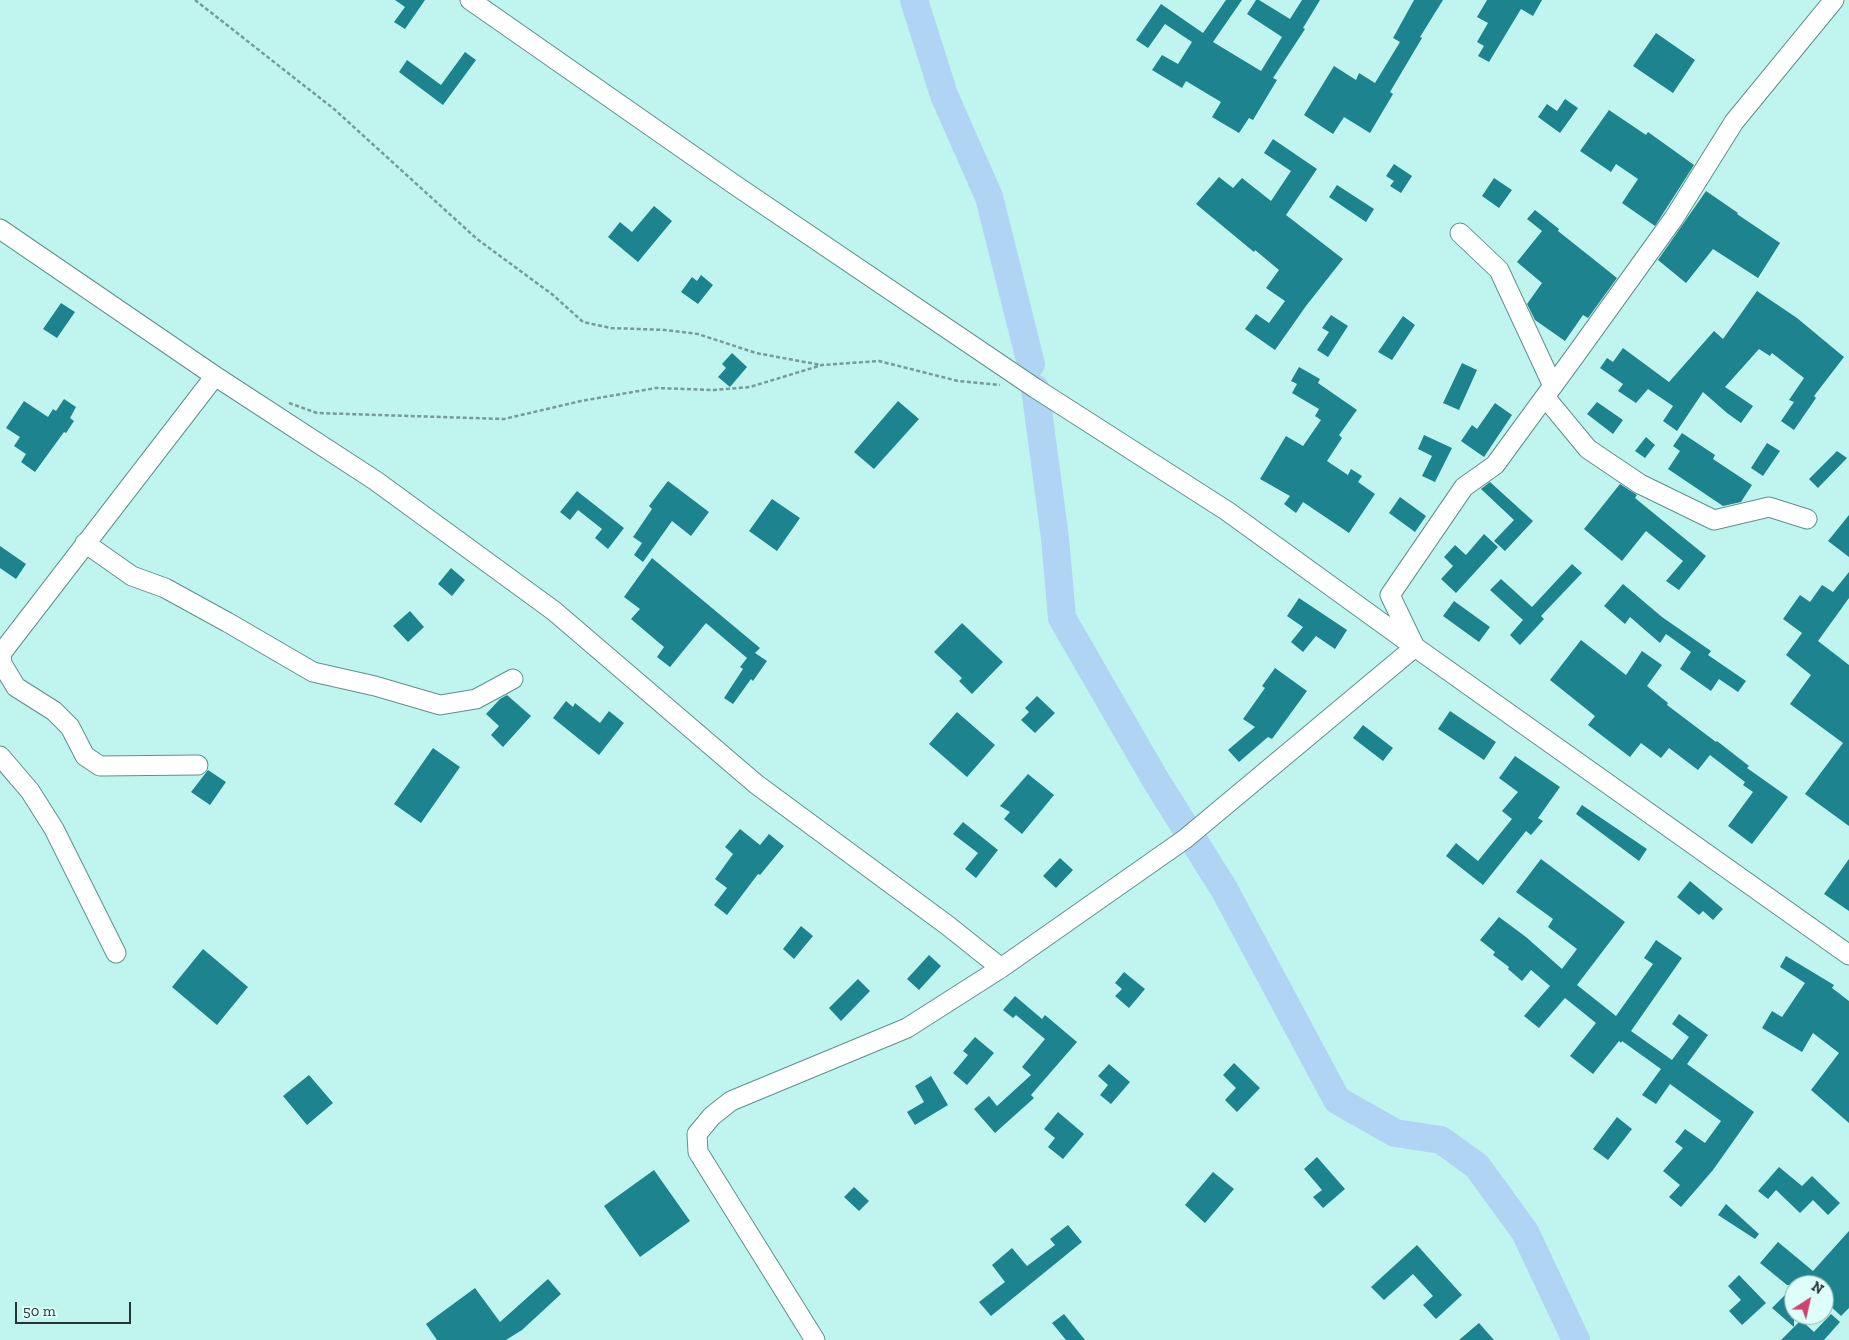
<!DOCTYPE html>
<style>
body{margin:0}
#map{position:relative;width:1849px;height:1340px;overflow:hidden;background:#bff5ee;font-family:"Zilla Slab",serif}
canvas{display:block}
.north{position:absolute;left:1784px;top:1275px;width:50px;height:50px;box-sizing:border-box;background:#defef9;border:1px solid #93aeab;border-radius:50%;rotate:35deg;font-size:14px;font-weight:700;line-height:20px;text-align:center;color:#223735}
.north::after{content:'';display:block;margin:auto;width:18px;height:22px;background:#d0426e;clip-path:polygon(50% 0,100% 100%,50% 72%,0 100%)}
.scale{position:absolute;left:15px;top:1302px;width:116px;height:22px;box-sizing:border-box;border:2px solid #223735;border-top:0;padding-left:6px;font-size:15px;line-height:18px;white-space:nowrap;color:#223735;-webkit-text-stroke:4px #defef9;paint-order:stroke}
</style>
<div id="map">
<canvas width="1849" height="1340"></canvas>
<div class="north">N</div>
<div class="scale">50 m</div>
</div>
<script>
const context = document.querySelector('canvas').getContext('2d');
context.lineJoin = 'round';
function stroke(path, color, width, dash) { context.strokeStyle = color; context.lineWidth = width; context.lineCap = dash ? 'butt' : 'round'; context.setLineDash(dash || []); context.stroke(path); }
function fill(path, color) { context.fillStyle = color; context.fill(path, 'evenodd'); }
stroke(new Path2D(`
 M914 0 944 95 989 197 1031 364
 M1035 388 1055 538 1062 618 1155 779 1224 889 1337 1100 1395 1133 1441 1140 1477 1166 1525 1232 1576 1340`), '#b0d4f4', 28);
fill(new Path2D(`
 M395 0H425L405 29 394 22 405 7Z
 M1226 0H1242L1213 42 1261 71 1282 37 1247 14 1256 0H1259L1290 19 1302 0H1320L1303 28 1305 29 1273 78 1277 80 1253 120 1249 118 1239 133 1212 117 1221 102 1186 81 1182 88 1152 70 1162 55 1178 64 1192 42 1165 24 1148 48 1136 40 1161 4 1203 33Z
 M1414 0H1443L1420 37 1422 38 1390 92 1393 94 1370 133 1344 117 1333 134 1304 115 1334 66 1356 80 1359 73 1375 83 1400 42 1393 38Z
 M1487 0H1542L1533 16 1521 9 1489 62 1478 56 1484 46 1477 42 1488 23 1477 17Z
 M1656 33 1695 60 1673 93 1633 66Z
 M465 52 476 60 443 105 399 72 407 60 441 85Z
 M1565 99 1578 108 1560 133 1538 117 1547 104 1557 111Z
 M1609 110 1646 135 1648 132 1694 165 1655 226 1622 203 1638 179 1616 164 1611 172 1580 151Z
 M1273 139 1317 169 1286 215 1343 259 1306 306 1275 350 1245 329 1256 314 1269 323 1285 301 1266 288 1279 270 1255 250 1254 252 1196 204 1219 177 1233 188 1242 178 1271 201 1291 171 1264 153Z
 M1394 164 1412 176 1401 193 1390 186 1394 181 1386 176Z
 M1494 178 1512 190 1499 208 1482 196Z
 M1337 185 1374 209 1366 222 1329 197Z
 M1706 191 1738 213 1737 214 1780 243 1758 278 1713 249 1686 283 1658 260Z
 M654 206 672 221 638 262 608 237 620 222 632 232Z
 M1535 210 1559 229 1558 231 1617 278 1588 318 1583 315 1565 341 1535 320 1527 304 1542 283 1517 262 1542 231 1527 219Z
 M701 275 713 285 698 304 681 292 692 277 697 281Z
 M1757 291 1797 318 1844 357 1814 396 1816 398 1794 430 1781 421 1794 402 1789 400 1804 378 1772 353 1770 356 1759 349 1725 387 1753 406 1741 423 1727 413 1703 392 1677 431 1663 421 1673 406 1648 389 1636 403 1618 391 1623 384 1600 368 1607 358 1613 362 1623 348 1669 382 1714 331 1723 339Z
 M61 303 75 312 57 338 43 329Z
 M1331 315 1348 326 1328 357 1317 350 1329 332 1322 328Z
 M1403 316 1415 325 1392 360 1378 352Z
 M732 353 747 367 730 387 718 377 726 368 722 364Z
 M1462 363 1477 370 1459 410 1443 403Z
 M1299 367 1320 379 1318 383 1357 410 1339 435 1342 438 1327 461 1348 475 1351 469 1362 476 1358 482 1375 494 1349 533 1303 502 1296 513 1284 504 1290 496 1260 479 1286 436 1303 446 1321 420 1315 416 1319 409 1292 393 1297 384 1291 381Z
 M64 399 76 407 70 418 74 421 66 433 64 432 35 472 21 462 26 454 14 446 20 437 6 428 24 401 48 417 53 409 56 411Z
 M898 401 919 419 874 469 854 452Z
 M1597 402 1623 420 1613 434 1587 414Z
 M1495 403 1512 415 1484 457 1461 441 1472 425 1477 429Z
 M1682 433 1715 455 1713 459 1752 485 1741 502 1723 506 1668 469 1680 451 1673 446Z
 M1424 435 1452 448 1435 482 1422 476 1432 456 1418 449Z
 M1646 437 1655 445 1645 458 1635 451Z
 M1767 443 1780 451 1763 476 1751 468Z
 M1837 451 1847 458 1818 488 1809 479Z
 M668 481 709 512 691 536 672 521 643 562 634 555 642 543 633 537 652 509 649 506Z
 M1490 482 1533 521 1505 551 1494 541 1514 520 1481 489Z
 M1620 484 1637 495 1635 498 1706 556 1679 590 1666 581 1683 561 1646 531 1622 561 1584 529Z
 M577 491 624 528 608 549 595 538 602 529 578 510 570 520 560 512Z
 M1400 497 1426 516 1415 532 1389 513Z
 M772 499 800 518 777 551 749 531Z
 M1849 515V557L1828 541Z
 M1484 534 1498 547 1456 593 1441 579 1453 566 1444 557 1455 545 1466 555Z
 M0 546 26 564 16 579 0 568Z
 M652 558 760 648 755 653 767 661 753 681 751 679 733 704 724 698 743 669 740 667 747 658 706 623 670 667 657 657 664 647 631 619 640 609 624 597Z
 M1572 564 1582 573 1541 616 1544 619 1520 645 1510 635 1523 620 1490 590 1501 579 1532 607Z
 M451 568 465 580 452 596 438 584Z
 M1849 572V598L1818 641 1849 665V826L1805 794 1843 743 1790 704 1811 675 1786 655 1802 633 1783 619 1800 595 1810 602 1822 585 1833 592Z
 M1623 584 1662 617 1711 651 1708 655 1746 681 1738 692 1719 679 1711 691 1680 669 1691 652 1666 634 1660 643 1630 617 1625 624 1604 606Z
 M1299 598 1347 630 1335 649 1316 636 1303 652 1291 642 1303 627 1287 616Z
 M1454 601 1490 627 1479 642 1443 616Z
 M410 611 424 627 408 642 393 626Z
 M962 623 1003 662 972 694 959 681 962 678 934 652Z
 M1581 640 1626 675 1642 651 1662 665 1647 686 1668 703 1667 705 1716 742 1717 741 1749 766 1747 768 1788 797 1752 844 1728 826 1753 792 1743 785 1745 782 1710 755 1698 770 1669 748 1661 758 1641 743 1630 757 1588 725 1595 716 1550 680Z
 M1275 668 1307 691 1272 739 1268 737 1239 762 1228 750 1255 727 1243 719 1265 688 1262 686Z
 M507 695 531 716 503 747 491 735 499 726 486 714 500 699Z
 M1037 696 1055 713 1035 733 1021 720 1029 712 1025 708Z
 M566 701 573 707 575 703 600 723 609 711 624 723 599 755 553 718Z
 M1450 711 1496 742 1484 760 1438 729Z
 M957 712 995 745 967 777 929 744Z
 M1363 725 1393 748 1383 761 1353 738Z
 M433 748 460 767 421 823 394 804Z
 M1515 756 1560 787 1538 818 1543 821 1531 835 1526 831 1483 885 1446 856 1456 843 1478 861 1512 819 1502 811 1518 792 1499 778Z
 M208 770 226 782 210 805 191 792Z
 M1028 774 1054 795 1022 834 1004 819 1010 812 1000 806Z
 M1582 805 1647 849 1639 861 1576 814Z
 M963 822 998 850 976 878 965 869 978 853 953 834Z
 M740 829 760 845 769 834 784 846 760 875 758 874 727 915 714 905 727 888 715 879 733 854 725 847Z
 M1060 858 1073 870 1056 888 1043 876Z
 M1541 859 1625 922 1577 985 1616 1016 1653 964 1644 958 1656 940 1682 958 1631 1031 1672 1060 1689 1037 1672 1024 1679 1014 1708 1035 1687 1064 1754 1112 1713 1170 1681 1207 1669 1197 1680 1185 1663 1171 1683 1148 1675 1142 1685 1129 1705 1143 1721 1121 1670 1084 1656 1104 1642 1095 1661 1069 1622 1041 1621 1043 1619 1041 1593 1074 1570 1056 1596 1023 1565 998 1539 1028 1524 1016 1550 986 1531 970 1522 981 1508 969 1509 967 1493 955 1495 952 1480 940 1499 917 1526 937 1562 969 1577 949 1548 927 1553 919 1516 892Z
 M1849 859V911L1824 894Z
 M1690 881 1723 909 1713 920 1703 911 1699 915 1677 897Z
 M801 926 813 936 794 959 783 949Z
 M203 949 248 987 217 1025 172 987Z
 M929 955 941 966 919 990 907 979Z
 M1786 956 1834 985 1832 988 1849 1001V1123L1811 1090 1839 1053 1813 1033 1802 1052 1762 1028 1772 1011 1782 1017 1805 983 1780 967Z
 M1124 972 1145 989 1129 1008 1115 996 1122 989 1115 983Z
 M858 979 870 991 841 1021 829 1008Z
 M1015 996 1042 1019 1045 1015 1077 1042 1031 1095 1034 1098 995 1133 974 1109 989 1096 997 1106 1031 1075 1022 1067 1045 1039 1016 1015 1013 1018 1003 1010Z
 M975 1037 994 1053 967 1085 953 1073 968 1055 963 1051Z
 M1234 1063 1260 1088 1237 1112 1225 1100 1236 1088 1223 1075Z
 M1109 1064 1130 1082 1111 1104 1100 1095 1108 1085 1098 1076Z
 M309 1075 333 1103 307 1125 283 1096Z
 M931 1076 948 1105 915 1125 907 1112 924 1102 915 1086Z
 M1058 1112 1084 1134 1063 1159 1048 1147 1055 1138 1044 1129Z
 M1617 1117 1632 1129 1608 1160 1593 1149Z
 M1317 1157 1345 1189 1323 1208 1313 1197 1322 1190 1304 1169Z
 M1779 1167 1802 1186 1812 1176 1840 1203 1828 1215 1813 1200 1800 1213 1776 1190 1768 1199 1758 1191Z
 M654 1170 690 1221 640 1257 604 1206Z
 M1213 1172 1234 1189 1205 1223 1185 1205Z
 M854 1187 869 1201 859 1211 844 1197Z
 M1726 1204 1759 1234 1755 1239 1718 1215Z
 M1068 1225 1082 1242 991 1316 979 1302 1005 1282 992 1265 1012 1248 1027 1266 1055 1245 1050 1239Z
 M1849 1231V1308L1841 1316 1824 1300V1285H1787L1760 1263 1778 1242 1813 1271Z
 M1417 1245 1462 1295 1436 1319 1423 1305 1433 1296 1413 1274 1384 1300 1371 1287Z
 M1739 1275 1766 1303 1742 1325 1729 1311 1741 1300 1728 1286Z
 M548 1279 561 1294 522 1330 506 1340H437L426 1324 475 1288 500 1322Z
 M1794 1286V1327L1801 1320 1814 1332 1831 1314 1840 1322 1824 1340H1781L1794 1327 1772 1308Z
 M1064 1314 1085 1340H1066L1052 1323Z
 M1479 1323 1494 1340H1459Z`), '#1d838e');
const minor = new Path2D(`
 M470 0 735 185 1035 388 1227 511 1415 647 1849 955
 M0 229 215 376 376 481 554 611 756 784 947 925 1001 968
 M1460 233 1499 270 1553 386
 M1545 397 1588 449 1640 484 1714 520 1769 507 1807 519
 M85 543 132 576 165 588 227 622 313 672 375 686 440 705 476 699 513 679
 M1 653 2 664 16 687 54 711 70 727 85 756 100 766 198 765
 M0 655 215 376
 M0 756 30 791 54 829 116 953
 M815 1340 698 1152 697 1134 712 1116 731 1101 907 1028 1001 968 1185 839 1415 647 1390 595 1464 487 1495 465 1574 357 1674 218 1734 122 1834 0`);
stroke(minor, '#5e918b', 21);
stroke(new Path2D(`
 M195 0 334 109 477 239 553 295 583 322 611 328 665 330 698 334 756 353 821 365
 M289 403 317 413 504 419 581 401 656 388 714 390 750 387 822 365 879 361 958 381 1000 385`), '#759c97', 2.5, [4, 2.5]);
stroke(minor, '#fff', 19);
</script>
